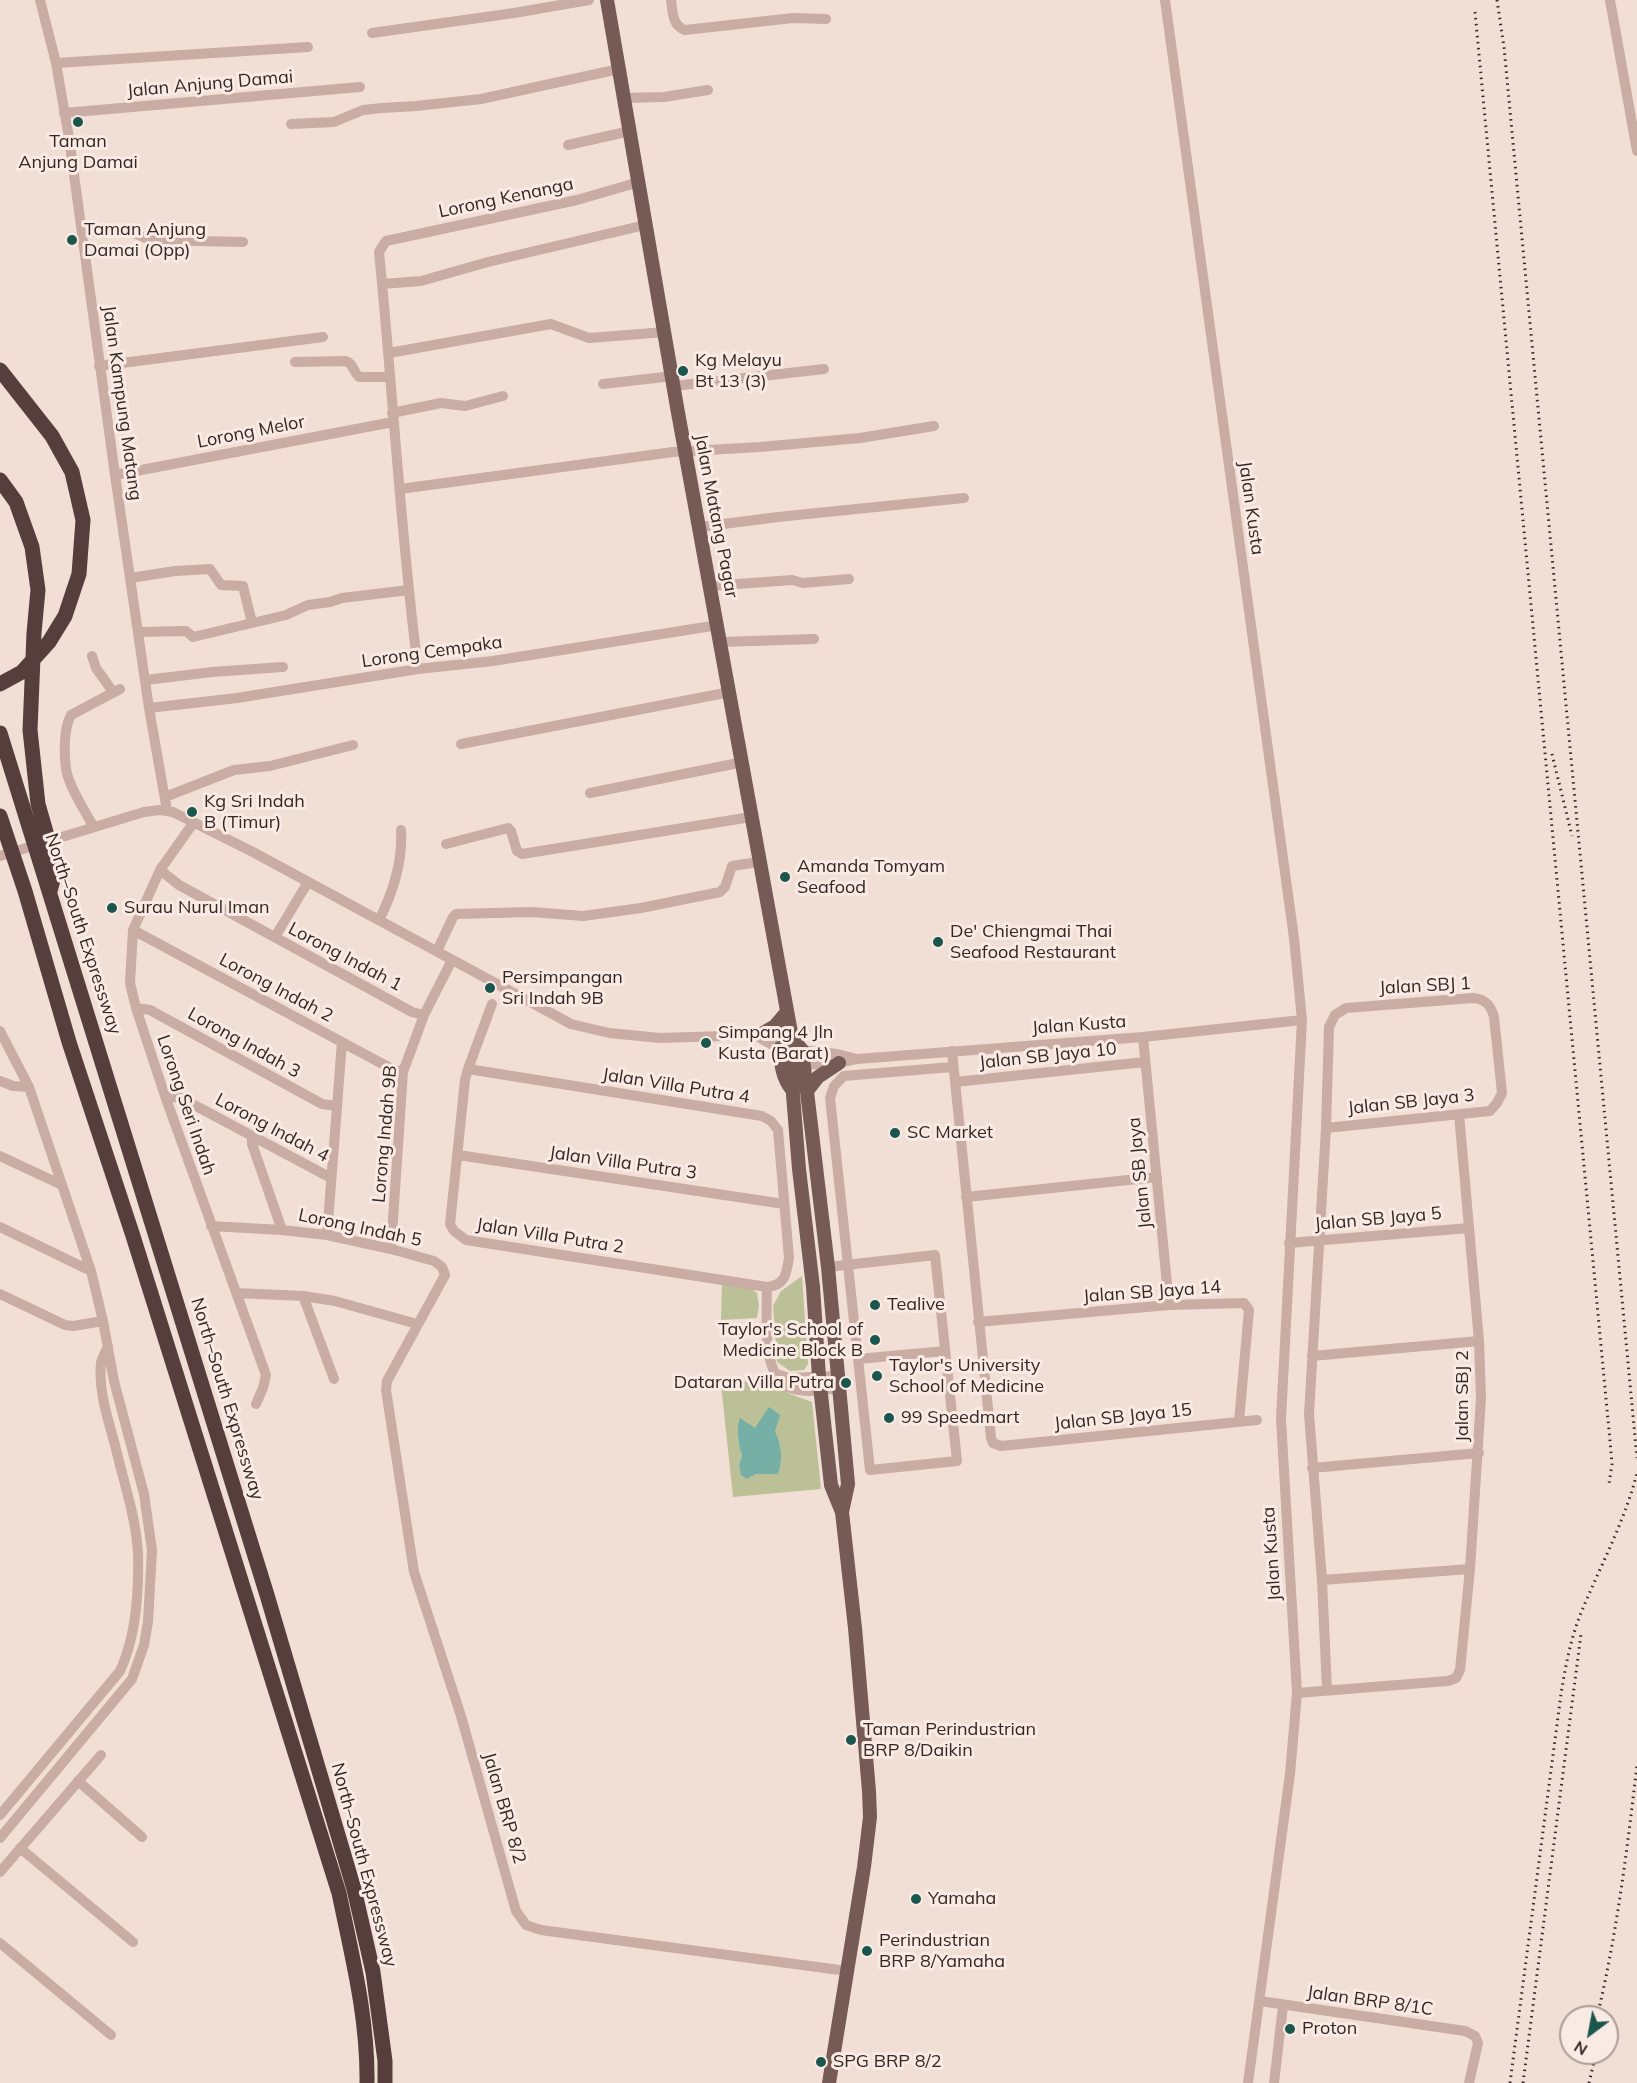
<!DOCTYPE html>
<meta charset="utf-8">
<style>
body{margin:0}
#map{position:relative;width:1637px;height:2083px;overflow:hidden;background:#f1dfd6;font-family:Mulish,sans-serif}
canvas{display:block}
.north{position:absolute;left:1559px;top:2005px;width:60px;height:60px;box-sizing:border-box;background:#f9eae3;border:2px solid #aa9c97;border-radius:50%;rotate:212deg;font-size:16px;font-weight:700;line-height:24px;text-align:center;color:#342725}
.north::after{content:'';display:block;margin:auto;width:21px;height:27px;background:#1a564e;clip-path:polygon(50% 0,100% 100%,50% 72%,0 100%)}
</style>
<div id="map">
<canvas width="1637" height="2083"></canvas>
<div class="north">N</div>
</div>
<script>
const context = document.querySelector('canvas').getContext('2d');
context.lineJoin = 'round';
function fill(path, color) { context.fillStyle = color; context.fill(path, 'evenodd'); }
function stroke(path, color, width, dash) { context.strokeStyle = color; context.lineWidth = width; context.lineCap = dash ? 'butt' : 'round'; context.setLineDash(dash || []); context.stroke(path); }
function write(font, color, halo, rows, align = 'center') {
  context.font = font + ' Mulish,sans-serif'; context.lineWidth = 6; context.setLineDash([]); context.textBaseline = 'middle'; context.strokeStyle = halo; context.fillStyle = color; for (const [text, x, y, turn = 0] of rows) {
    context.save(); context.translate(x, y); context.rotate((+turn || 0) * Math.PI / 180); context.textAlign = isNaN(turn) ? turn : align; if (halo) context.strokeText(text, 0, 0); context.fillText(text, 0, 0); context.restore();
  }
}
fill(new Path2D(`
 M802 1276 808 1364 804 1370 790 1371 777 1362 773 1306 781 1291Z
 M722 1283 748 1286 757 1293 759 1305 757 1318 721 1320Z
 M769 1379 790 1394 812 1402 821 1489 733 1497 721 1384ZM754 1428 775 1431C782 1443 783 1462 778 1474H756L747 1479 739 1465 742 1455 738 1439 739 1431Z`), '#bbc097');
fill(new Path2D(`
 M769 1407 780 1415 775 1431C782 1444 783 1462 778 1474H756L747 1479 741 1475 739 1465 742 1455C738 1444 736 1429 740 1418L755 1428Z`), '#75afa6');
stroke(new Path2D(`
 M40 0 56 63 69 138 115 475 149 708 167 811
 M671 0C673 13 672 25 685 30L793 18 826 19
 M1165 0 1294 938 1302 1020 1281 1419 1297 1693 1290 1774 1248 2083
 M1610 0 1637 151
 M372 33 514 13 589 0
 M56 63 308 47
 M624 98 664 97 708 90
 M64 113 360 87
 M291 124 334 122 363 110 382 108 416 106 481 99 619 69
 M568 145 630 131
 M82 232 129 231 150 240 243 242
 M382 284 421 281 488 262 645 225
 M389 353 551 324 589 338 665 332
 M295 362 345 361C354 363 353 372 359 377H390
 M99 366 323 337
 M603 384 673 376
 M674 386 824 369
 M392 413 441 403 465 406 503 396
 M115 475 393 422
 M400 489 673 452 760 447 860 438 934 426
 M700 527 778 517 964 498
 M130 578 175 571 210 569 221 585 243 586 252 623
 M710 586 792 580 803 583 849 579
 M139 632 186 631 193 637 286 615 308 605 330 602 342 598 409 590
 M721 642 814 639
 M92 656 96 668 113 692
 M418 669C400 530 393 391 379 252L386 241 577 200 639 182
 M146 680 212 672 283 667
 M149 708 237 698 418 669 493 661 718 625
 M461 744 730 692
 M590 793 743 762
 M165 797 234 770 270 766 353 745
 M194 822 160 870 133 930 130 983 136 1008 165 1096 266 1375 263 1388 256 1404
 M93 826C85 811 75 796 69 780 63 765 63 729 71 715L120 689
 M446 844 508 828 511 831 517 851 522 854 751 817
 M0 856 144 812 160 810 173 812 251 851 571 1024 609 1033 660 1038 755 1035 763 1033 802 1050 837 1054 857 1059
 M160 870 179 885 412 1012 424 1015
 M379 920C393 893 403 860 401 830
 M133 930 392 1069 403 1072
 M275 937 308 882
 M437 951 453 917 456 914 532 912 583 916 641 908 720 892 725 887 732 866 759 862
 M136 1008 150 1010 322 1104 337 1106
 M0 1031 29 1087 91 1271 103 1321 114 1381 144 1494 152 1550 148 1622 144 1645 132 1679 0 1838
 M755 1035 786 1053
 M1143 1037 1169 1305
 M952 1051 991 1438 993 1443 1001 1446 1257 1420
 M799 1061C816 1068 840 1063 857 1059L1143 1037 1302 1020
 M468 1069 762 1116 771 1121 778 1130 789 1258C786 1274 786 1285 767 1287L466 1240 454 1231 450 1224 465 1080 468 1069 492 1004
 M0 1081 13 1086 29 1087
 M955 1082 1145 1062
 M165 1096 181 1098 331 1178
 M1326 1128 1490 1111 1497 1103 1502 1093 1494 1017C1491 1005 1485 999 1473 998L1346 1008 1335 1015 1329 1027 1326 1128 1309 1414 1322 1580 1327 1690
 M252 1136V1144L282 1230
 M458 1155 784 1204
 M0 1156 62 1185
 M966 1197 1157 1177
 M211 1226 282 1230 327 1235 391 1249 434 1261 442 1267 445 1275 387 1381 386 1390 414 1572 461 1716 516 1911 526 1925 541 1930 847 1971
 M0 1227 91 1271
 M327 1235 342 1042
 M1289 1243 1469 1228
 M391 1249 403 1072 424 1015 452 960
 M828 1267 935 1255 957 1461 870 1470C857 1346 844 1222 830 1098L834 1086 844 1076 952 1067
 M767 1287C767 1312 761 1375 788 1387 803 1394 823 1390 839 1388
 M236 1293 303 1296 335 1301 417 1324
 M0 1294 65 1325 73 1326 103 1321
 M303 1296 334 1379
 M978 1322 1169 1305 1244 1303 1249 1310 1239 1421
 M1312 1356 1479 1341
 M858 1359 945 1351
 M774 1373 788 1378 838 1376
 M1312 1468 1479 1453
 M1322 1580 1470 1569
 M1297 1693 1448 1681 1456 1678 1460 1670 1470 1569 1481 1398 1479 1341 1459 1114
 M78 1781 142 1837
 M0 1815 120 1671C136 1637 139 1591 138 1553 136 1517 123 1480 115 1445 108 1419 98 1390 101 1363 102 1358 106 1351 108 1346
 M20 1848 133 1942
 M0 1872 101 1755
 M0 1943 111 2035
 M1260 2001 1465 2031 1475 2036 1478 2043 1469 2083
 M1274 2083 1283 2006`), '#c9aca3', 10);
stroke(new Path2D(`
 M607 0 677 407 792 1038
 M763 1033 775 1026 786 1013
 M792 1038 789 1045 799 1169 813 1287 819 1377 831 1485 842 1512 855 1628 869 1791 870 1817 864 1867 829 2083
 M792 1038 802 1050 828 1267 848 1484 842 1512
 M780 1048C781 1065 782 1078 793 1091
 M807 1091 818 1077 839 1063`), '#765a55', 14);
stroke(new Path2D(`
 M0 370 52 436 72 472 83 520 79 574 65 616 49 642 22 672 0 684
 M0 480 16 502 32 547 38 590 34 633 30 730 38 804 54 860V876L50 891
 M0 733 267 1595 354 1889 373 1972 385 2061V2083
 M0 816 25 891 69 1042 133 1236 339 1893C352 1956 368 2018 367 2083`), '#553e3c', 15);
stroke(new Path2D(`
 M1497 0 1504 47 1637 1458
 M1475 12 1610 1441 1612 1464 1609 1484
 M1552 754 1572 836
 M1597 2017C1617 1934 1627 1850 1637 1765
 M1510 2083 1561 1694C1565 1669 1570 1642 1579 1618 1598 1570 1624 1524 1637 1473
 M1523 2083 1581 1634
 M1589 2083 1596 2053`), '#342725', 3, [1.5, 4.5]);
for (const [x, y, r, color] of [
 [78,122,6,"#1a564e"],
 [72,240,6,"#1a564e"],
 [683,371,6,"#1a564e"],
 [192,812,6,"#1a564e"],
 [785,877,6,"#1a564e"],
 [112,908,6,"#1a564e"],
 [938,942,6,"#1a564e"],
 [490,988,6,"#1a564e"],
 [706,1043,6,"#1a564e"],
 [895,1133,6,"#1a564e"],
 [875,1305,6,"#1a564e"],
 [875,1340,6,"#1a564e"],
 [877,1376,6,"#1a564e"],
 [846,1383,6,"#1a564e"],
 [889,1418,6,"#1a564e"],
 [851,1740,6,"#1a564e"],
 [916,1899,6,"#1a564e"],
 [867,1951,6,"#1a564e"],
 [1290,2029,6,"#1a564e"],
 [821,2062,6,"#1a564e"]
]) { const dot = new Path2D(); dot.arc(x, y, r, 0, 2 * Math.PI); context.fillStyle = color; context.fill(dot); stroke(dot, '#f9eae3', 2); }
write('18px', '#342725', '#f9eae3', [
 ["Jalan Anjung Damai",210,84,-5],
 ["Lorong Kenanga",506,198,-12],
 ["Jalan Kampung Matang",122,403,82],
 ["Lorong Melor",251,432,-11],
 ["Jalan Kusta",1251,508,82],
 ["Jalan Matang Pagar",716,516,79],
 ["Lorong Cempaka",432,652,-8],
 ["North–South Expressway",83,934,72],
 ["Lorong Indah 1",345,957,28],
 ["Jalan SBJ 1",1425,986,-3],
 ["Lorong Indah 2",276,988,28],
 ["Jalan Kusta",1079,1025,-4],
 ["Lorong Indah 3",244,1043,29],
 ["Jalan SB Jaya 10",1048,1056,-6],
 ["Jalan Villa Putra 4",676,1086,9],
 ["Jalan SB Jaya 3",1411,1102,-6],
 ["Lorong Seri Indah",186,1105,71],
 ["Lorong Indah 4",272,1128,28],
 ["Lorong Indah 9B",385,1134,-85],
 ["Jalan Villa Putra 3",623,1163,8],
 ["Jalan SB Jaya",1140,1173,-96],
 ["Jalan SB Jaya 5",1378,1219,-5],
 ["Lorong Indah 5",360,1228,12],
 ["Jalan Villa Putra 2",550,1236,9],
 ["Jalan SB Jaya 14",1152,1292,-4],
 ["Jalan SBJ 2",1463,1396,-90],
 ["North–South Expressway",227,1399,73],
 ["Jalan SB Jaya 15",1123,1417,-6],
 ["Jalan Kusta",1272,1554,-94],
 ["Jalan BRP 8/2",504,1808,74],
 ["North–South Expressway",364,1865,75],
 ["Jalan BRP 8/1C",1370,2001,8]
]);
write('18px', '#342725', '#f9eae3', [
 ["Taman",78,142,"center"],
 ["Anjung Damai",78,163,"center"],
 ["Taman Anjung",84,230],
 ["Damai (Opp)",84,251],
 ["Kg Melayu",695,361],
 ["Bt 13 (3)",695,382],
 ["Kg Sri Indah",204,802],
 ["B (Timur)",204,823],
 ["Amanda Tomyam",797,867],
 ["Seafood",797,888],
 ["Surau Nurul Iman",124,908],
 ["De' Chiengmai Thai",950,932],
 ["Seafood Restaurant",950,953],
 ["Persimpangan",502,978],
 ["Sri Indah 9B",502,999],
 ["Simpang 4 Jln",718,1033],
 ["Kusta (Barat)",718,1054],
 ["SC Market",907,1133],
 ["Tealive",887,1305],
 ["Taylor's School of",863,1330,"right"],
 ["Medicine Block B",863,1351,"right"],
 ["Taylor's University",889,1366],
 ["School of Medicine",889,1387],
 ["Dataran Villa Putra",834,1383,"right"],
 ["99 Speedmart",901,1418],
 ["Taman Perindustrian",863,1730],
 ["BRP 8/Daikin",863,1751],
 ["Yamaha",928,1899],
 ["Perindustrian",879,1941],
 ["BRP 8/Yamaha",879,1962],
 ["Proton",1302,2029],
 ["SPG BRP 8/2",833,2062]
], 'left');
</script>
